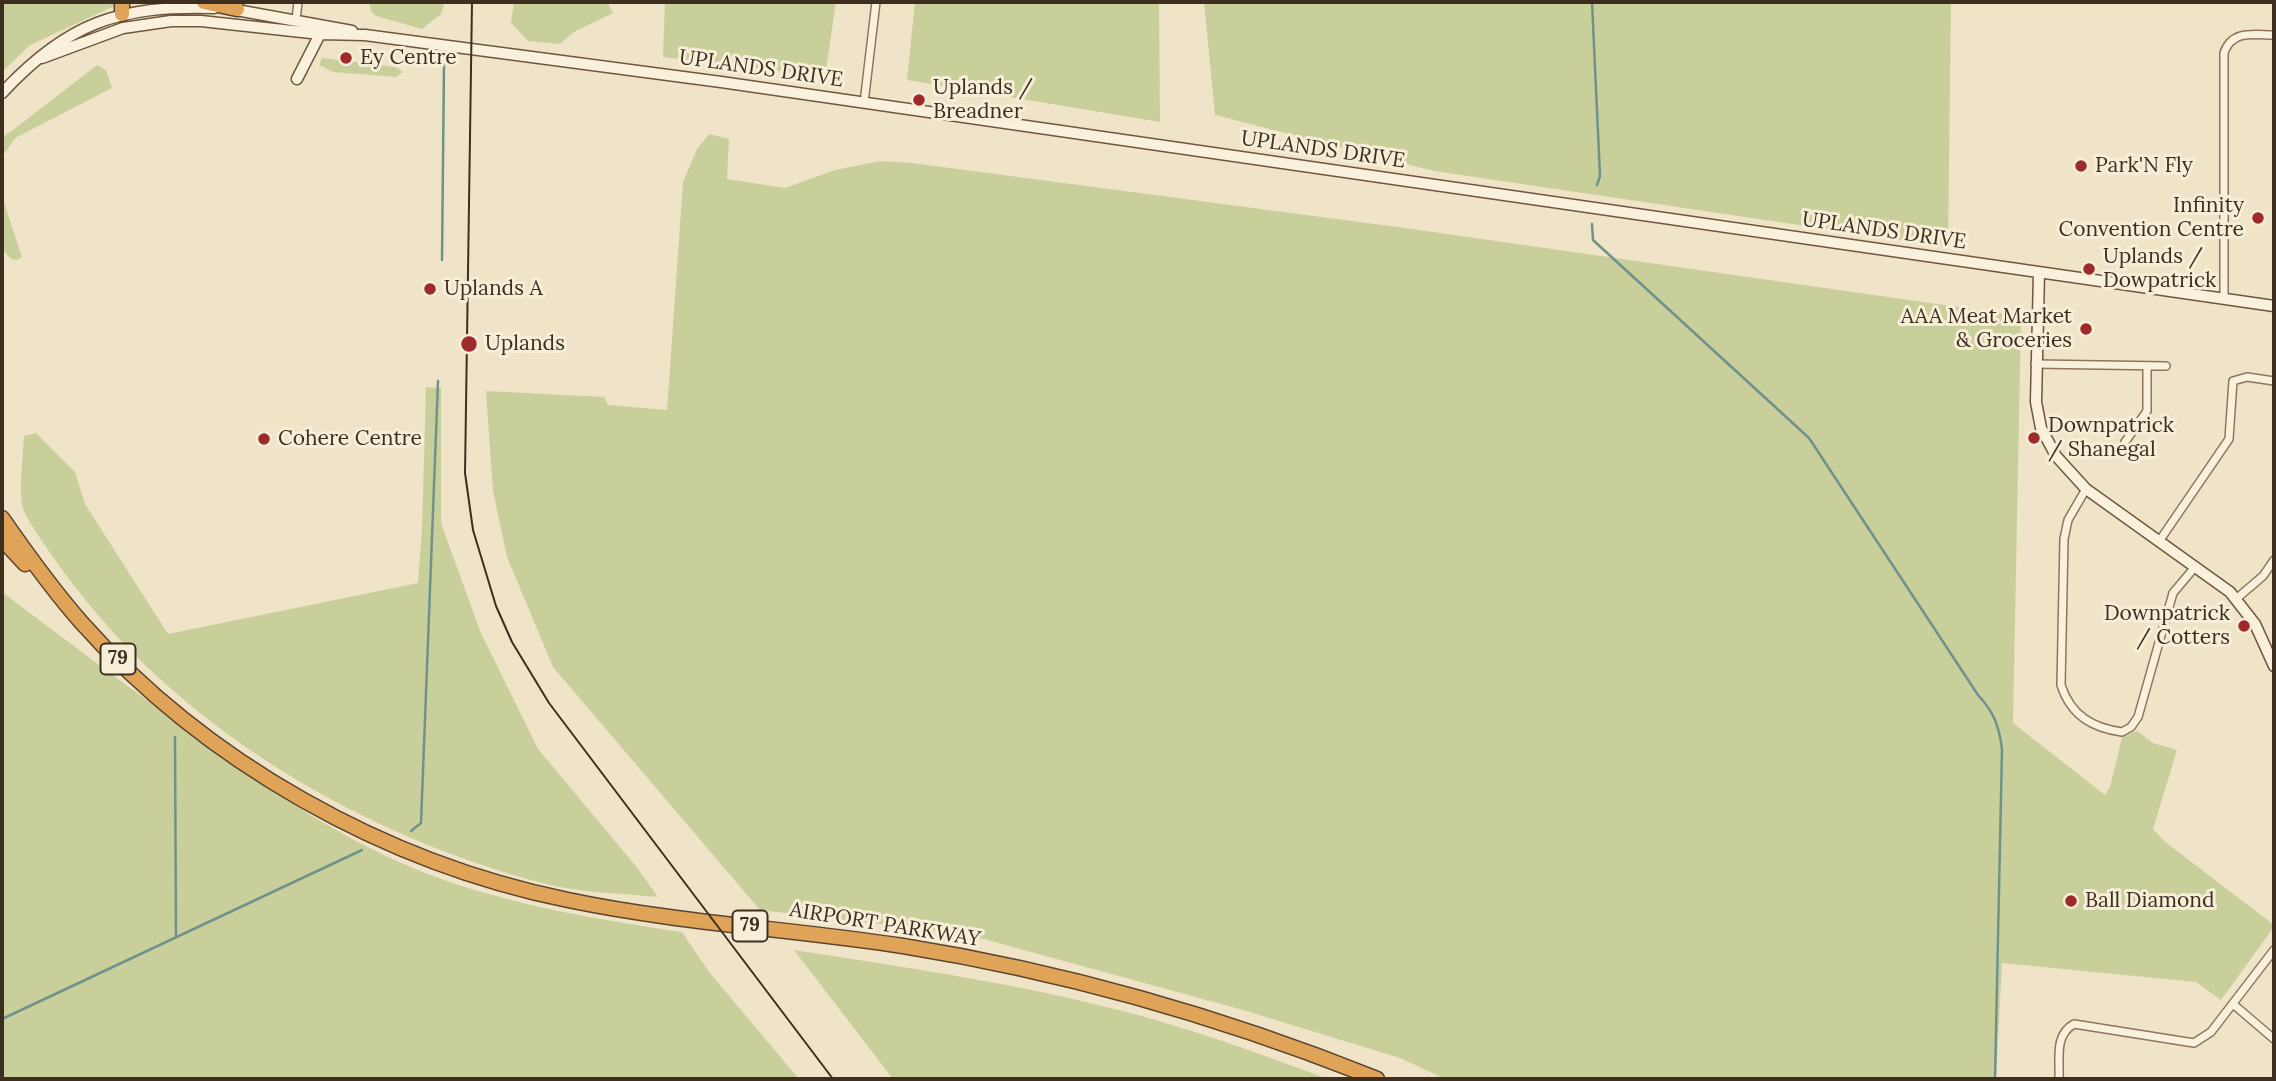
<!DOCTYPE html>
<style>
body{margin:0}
#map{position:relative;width:2276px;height:1081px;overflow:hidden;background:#f0e4c8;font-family:Lora,serif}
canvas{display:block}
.frame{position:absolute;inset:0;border:4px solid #3d2e20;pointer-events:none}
</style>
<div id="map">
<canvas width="2276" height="1081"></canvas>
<div class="frame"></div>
</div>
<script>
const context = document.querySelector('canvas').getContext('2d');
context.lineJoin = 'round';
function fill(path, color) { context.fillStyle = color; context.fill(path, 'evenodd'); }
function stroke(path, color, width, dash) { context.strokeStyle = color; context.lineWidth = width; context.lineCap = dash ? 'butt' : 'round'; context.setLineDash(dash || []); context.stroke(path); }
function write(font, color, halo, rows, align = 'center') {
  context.font = font + ' Lora,serif'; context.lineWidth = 6; context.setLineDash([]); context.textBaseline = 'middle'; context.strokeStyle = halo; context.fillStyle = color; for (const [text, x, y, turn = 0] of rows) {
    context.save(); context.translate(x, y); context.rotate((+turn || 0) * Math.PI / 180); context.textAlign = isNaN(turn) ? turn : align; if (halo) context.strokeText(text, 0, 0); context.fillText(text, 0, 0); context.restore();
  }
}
fill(new Path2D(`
 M2 2H113L114 6 30 45 2 72Z
 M369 2H445L441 14 422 29 376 16 371 11Z
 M514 2H607L613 13 574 32 560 44 528 41 511 23Z
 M665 2H836L825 76 663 57Z
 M915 2H1159L1160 122 907 80Z
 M1204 2H1951L1948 247 1434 171 1215 115Z
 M322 58 396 67 403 72 396 77 333 72 319 65Z
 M97 65 106 70 112 88 15 138 2 157V137L17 127Z
 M709 134 729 139 727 179 785 188 835 170 880 161 912 163 1405 228 2021 316 2013 723 2105 795 2110 787 2122 737 2137 731 2153 743 2177 750 2153 829 2164 841 2274 925 2271 931 2221 1000 2196 982 2002 963 1996 1079H1445L1400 1058 1243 1010 965 934 760 910 553 667 507 557 493 491 486 391 604 397 608 405 667 410 683 182 697 149Z
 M2 196 22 257 17 260 11 259 2 249Z
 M426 387 441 388V523L480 631 538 749 635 865 658 897C620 893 578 893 542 883 367 837 187 733 77 589 66 575 24 519 22 505 19 484 23 458 24 436L36 433 75 472 85 504 168 634 418 583 422 530Z
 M2 592C58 634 115 677 172 719 257 782 343 844 444 880 521 907 602 920 682 932L709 972 799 1079H2Z
 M794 950C902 967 1010 982 1115 1009 1187 1027 1258 1053 1328 1079H893Z`), '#c9cf9b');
stroke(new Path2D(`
 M1592 2 1600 176 1597 185
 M1592 224 1593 240 1809 438 1978 695C1994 712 1999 726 2002 749L1995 1079
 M442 260 444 63
 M175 737 176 937
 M411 831 421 823 438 381
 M2 1019 362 850`), '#6f938a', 2.5);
const street = new Path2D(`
 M296 20 298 2
 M864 103 876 2
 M2224 299V53C2232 29 2255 35 2274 35
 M2035 364 2166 366
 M2125 442 2147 411V366
 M2086 489 2068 520 2064 539 2061 685C2071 716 2093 728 2122 732L2131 727 2138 717 2173 593 2195 567
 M2160 540 2229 439 2233 381 2247 377 2274 381
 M2236 599 2263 576 2274 560
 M2233 1004 2274 1039
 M2059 1079C2060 1059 2054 1035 2074 1024L2194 1043 2211 1032 2274 950`);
const secondary = new Path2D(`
 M231 9 352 31
 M42 58 123 28 171 21H201L320 34 365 35 721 82 2274 306
 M297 79 320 34
 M2 93C67 23 119 5 214 8
 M2039 273 2036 402 2041 428 2056 456 2086 489 2230 592 2255 624 2274 666`);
const highway = new Path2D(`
 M122 2V14
 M204 2 237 9
 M2 518C27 554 53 590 81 622 205 762 385 863 568 900 678 923 792 929 903 946 1065 972 1225 1018 1377 1079
 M2 539 25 564`);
stroke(street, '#8d765c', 10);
stroke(secondary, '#6f573f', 13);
stroke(highway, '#5b4430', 17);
stroke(street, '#faf1dc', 7);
stroke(secondary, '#faf1dc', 10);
stroke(highway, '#e0a458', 14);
stroke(new Path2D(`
 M472 2 465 473 473 530 496 606 512 642 549 703 833 1079`), '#3d2e20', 2);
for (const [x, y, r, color] of [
 [346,58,7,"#9e2a2b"],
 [919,100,7,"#9e2a2b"],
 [2081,166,7,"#9e2a2b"],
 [2258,218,7,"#9e2a2b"],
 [2089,269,7,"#9e2a2b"],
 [430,289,7,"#9e2a2b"],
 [2086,329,7,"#9e2a2b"],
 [469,344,9,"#9e2a2b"],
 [2034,438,7,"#9e2a2b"],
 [264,439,7,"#9e2a2b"],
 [2244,626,7,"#9e2a2b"],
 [2071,901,7,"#9e2a2b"]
]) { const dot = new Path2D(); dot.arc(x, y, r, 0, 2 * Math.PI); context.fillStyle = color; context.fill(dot); stroke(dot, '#f7eed8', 2.5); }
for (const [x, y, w] of [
 [118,659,35],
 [750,926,35]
]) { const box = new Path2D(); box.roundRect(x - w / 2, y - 15.5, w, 31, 5); context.fillStyle = '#f7eed8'; context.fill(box); stroke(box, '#3d2e20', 2); }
write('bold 19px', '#3d2e20', null, [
 ["79",118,659],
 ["79",750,926]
]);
write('21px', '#3d2e20', '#f7eed8', [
 ["Ey Centre",360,58],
 ["Uplands /",933,88],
 ["Breadner",933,112],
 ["Park'N Fly",2095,166],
 ["Infinity",2244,206,"right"],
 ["Convention Centre",2244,230,"right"],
 ["Uplands /",2103,257],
 ["Dowpatrick",2103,281],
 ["Uplands A",444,289],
 ["AAA Meat Market",2072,317,"right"],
 ["& Groceries",2072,341,"right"],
 ["Uplands",485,344],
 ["Downpatrick",2048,426],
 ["/ Shanegal",2048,450],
 ["Cohere Centre",278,439],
 ["Downpatrick",2230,614,"right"],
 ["/ Cotters",2230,638,"right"],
 ["Ball Diamond",2085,901]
], 'left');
write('21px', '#3d2e20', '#f7eed8', [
 ["UPLANDS DRIVE",761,69,8],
 ["UPLANDS DRIVE",1323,150,8],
 ["UPLANDS DRIVE",1884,231,8],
 ["AIRPORT PARKWAY",885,925,9]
]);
</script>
